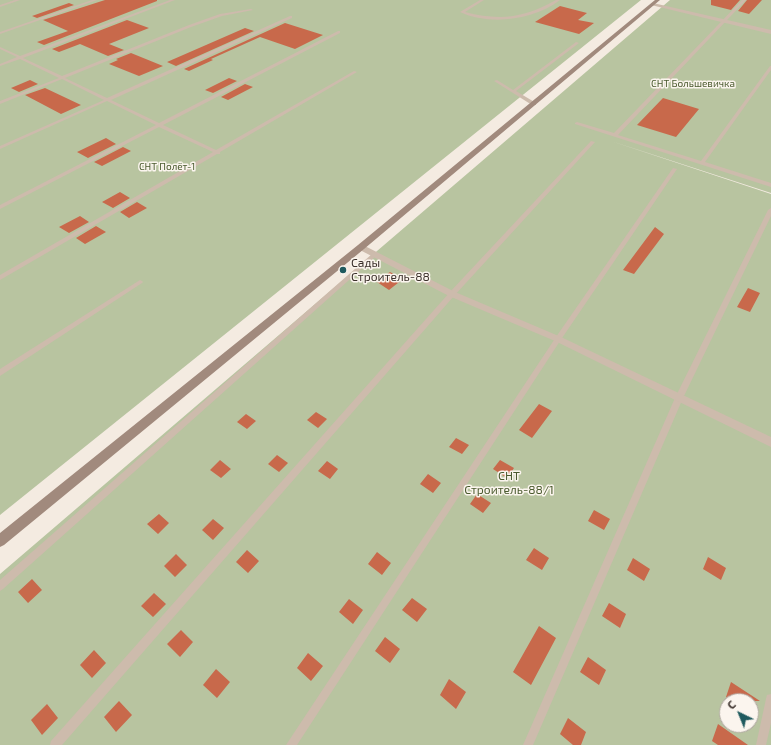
<!DOCTYPE html>
<meta charset="utf-8">
<style>
body{margin:0}
#map{position:relative;width:771px;height:745px;overflow:hidden;background:#f4ebe1;font-family:"Exo 2",sans-serif}
canvas{display:block}
.north{position:absolute;left:719px;top:693px;width:40px;height:40px;box-sizing:border-box;background:#fbf5ee;border:1px solid #aea6a0;border-radius:50%;rotate:317deg;font-size:11px;font-weight:700;line-height:16px;text-align:center;color:#3b302b}
.north::after{content:'';display:block;margin:auto;width:14px;height:18px;background:#1f5a5e;clip-path:polygon(50% 0,100% 100%,50% 72%,0 100%)}
</style>
<div id="map">
<canvas width="771" height="745"></canvas>
<div class="north">С</div>
</div>
<script>
const context = document.querySelector('canvas').getContext('2d');
context.lineJoin = 'round';
function fill(path, color) { context.fillStyle = color; context.fill(path, 'evenodd'); }
function stroke(path, color, width, dash) { context.strokeStyle = color; context.lineWidth = width; context.lineCap = dash ? 'butt' : 'round'; context.setLineDash(dash || []); context.stroke(path); }
function write(font, color, halo, rows, align = 'center') {
  context.font = font + ' "Exo 2",sans-serif'; context.lineWidth = 3; context.setLineDash([]); context.textBaseline = 'middle'; context.strokeStyle = halo; context.fillStyle = color; for (const [text, x, y, turn = 0] of rows) {
    context.save(); context.translate(x, y); context.rotate((+turn || 0) * Math.PI / 180); context.textAlign = isNaN(turn) ? turn : align; if (halo) context.strokeText(text, 0, 0); context.fillText(text, 0, 0); context.restore();
  }
}
fill(new Path2D(`
 M0 0H641L0 515Z
 M670 0H771V193L611 141 771 194V745H0V574ZM727 701H751V725H727Z`), '#b8c4a0');
fill(new Path2D(`
 M105 0H157V1L44 45 37 42 68 31 43 20Z
 M711 0H740L731 10 711 5Z
 M747 0H762L749 14 738 11Z
 M69 3 74 5 37 18 32 16Z
 M560 6 587 13 578 20 594 23 579 34 535 22Z
 M127 20 149 28 109 44 124 50 108 56 80 44 59 52 52 49Z
 M285 23 323 35 295 49 260 37 211 59 213 60 189 71 184 69Z
 M245 28 254 31 176 66 167 62Z
 M131 53 163 66 139 76 109 64 118 60 116 59Z
 M229 78 237 81 213 93 205 90Z
 M30 80 38 84 19 92 11 88Z
 M245 84 253 87 228 100 221 97Z
 M45 88 81 105 61 114 25 95Z
 M663 98 699 109 676 137 637 125Z
 M106 138 116 144 88 158 77 152Z
 M123 147 131 151 102 166 94 162Z
 M120 192 130 198 113 208 102 202Z
 M137 202 147 208 129 218 120 212Z
 M80 216 89 222 69 233 59 227Z
 M96 226 106 232 85 244 76 238Z
 M655 227 664 234 634 274 623 270Z
 M390 272 403 279 389 290 377 282Z
 M748 288 760 293 750 312 737 307Z
 M539 404 552 411 532 438 519 430Z
 M316 412 327 419 318 428 307 420Z
 M246 414 256 421 247 429 237 422Z
 M456 438 469 445 462 454 449 447Z
 M277 455 288 463 279 472 268 464Z
 M220 460 231 469 221 478 210 470Z
 M500 460 514 468 507 478 493 469Z
 M327 461 338 469 330 479 318 471Z
 M428 474 441 483 433 493 420 484Z
 M477 494 491 503 483 513 470 504Z
 M594 510 610 519 604 530 588 521Z
 M159 514 169 523 158 534 147 524Z
 M213 519 224 528 213 540 202 530Z
 M534 548 549 558 542 570 526 560Z
 M247 550 259 561 248 573 236 562Z
 M377 552 391 563 382 575 368 564Z
 M176 554 187 565 175 577 164 566Z
 M708 557 726 568 721 580 703 569Z
 M633 558 650 569 644 581 627 570Z
 M32 579 42 590 28 603 18 592Z
 M154 593 166 604 153 617 141 606Z
 M412 598 427 609 417 622 402 610Z
 M349 599 363 610 353 624 339 612Z
 M609 603 626 614 620 628 602 616Z
 M539 626 556 638 531 685 513 672Z
 M181 630 193 642 180 657 167 644Z
 M385 637 400 649 390 663 375 651Z
 M94 650 106 663 92 678 80 665Z
 M308 653 323 666 311 681 297 668Z
 M588 657 606 670 599 685 580 672Z
 M216 669 230 682 217 698 203 685Z
 M449 679 466 692 456 709 440 695Z
 M731 682 760 701H731L726 697Z
 M119 701 132 715 116 732 104 717Z
 M47 704 58 718 42 735 31 720Z
 M568 718 586 732 581 745H573L560 734Z
 M718 724 748 745H718L712 741Z`), '#c8694b');
fill(new Path2D(`
 M15 0H20L0 7V5Z
 M92 0H97L0 34V32Z
 M170 0H175L23 58 62 76 189 25 220 14 251 9 253 10 222 16 191 27 65 78 107 98 290 16H292V18L111 100 159 123 338 31H340V33L163 125 216 150 354 71 357 72 220 152V154H217L0 280V275L213 152 159 127 0 209V205L156 125 107 101 0 149V146L104 100 62 79 0 104V101L59 78 20 59 0 66V64L17 57 0 49V47L20 56Z
 M480 0H484L465 12C500 21 524 18 556 0H560C534 20 490 26 460 12Z
 M742 0H746L618 135 701 161 770 66H771V70L705 162 771 183V187L575 124V123L577 122 614 133Z
 M576 42 579 43 516 91 536 103V105H532L494 81 497 80 513 90Z
 M591 141 595 142 454 296 62 745H50L51 741 450 292Z
 M673 168 677 169 560 341 297 745H286L556 337Z
 M771 208V216L683 398 533 745H523L675 398 768 210Z
 M374 253 376 254V256L3 589 0 591V580L372 254Z
 M140 280 142 281 143 282 142 283 0 376V369Z
 M771 694V723L766 745H756L766 699 767 695Z`), '#cdbbac');
fill(new Path2D(`
 M653 3 771 30V34L651 5Z
 M361 244 455 292 561 337 771 437V447L555 341 449 296 358 249 357 247Z`), '#cdbbac');
fill(new Path2D(`
 M655 0H660L364 249 4 545 0 547V533L358 245Z`), '#a18a7d');
for (const [x, y, r, color] of [
 [343,270,4,"#1f5a5e"]
]) { const dot = new Path2D(); dot.arc(x, y, r, 0, 2 * Math.PI); context.fillStyle = color; context.fill(dot); stroke(dot, '#fbf5ee', 1.5); }
write('10px', '#4a5a2e', '#fbf5ee', [
 ["СНТ Большевичка",693,84],
 ["СНТ Полёт-1",167,167]
]);
write('12px', '#3b302b', '#fbf5ee', [
 ["Сады",351,263],
 ["Строитель-88",351,277]
], 'left');
write('12px', '#4a5a2e', '#fbf5ee', [
 ["СНТ",509,476],
 ["Строитель-88/1",509,490]
]);
</script>
